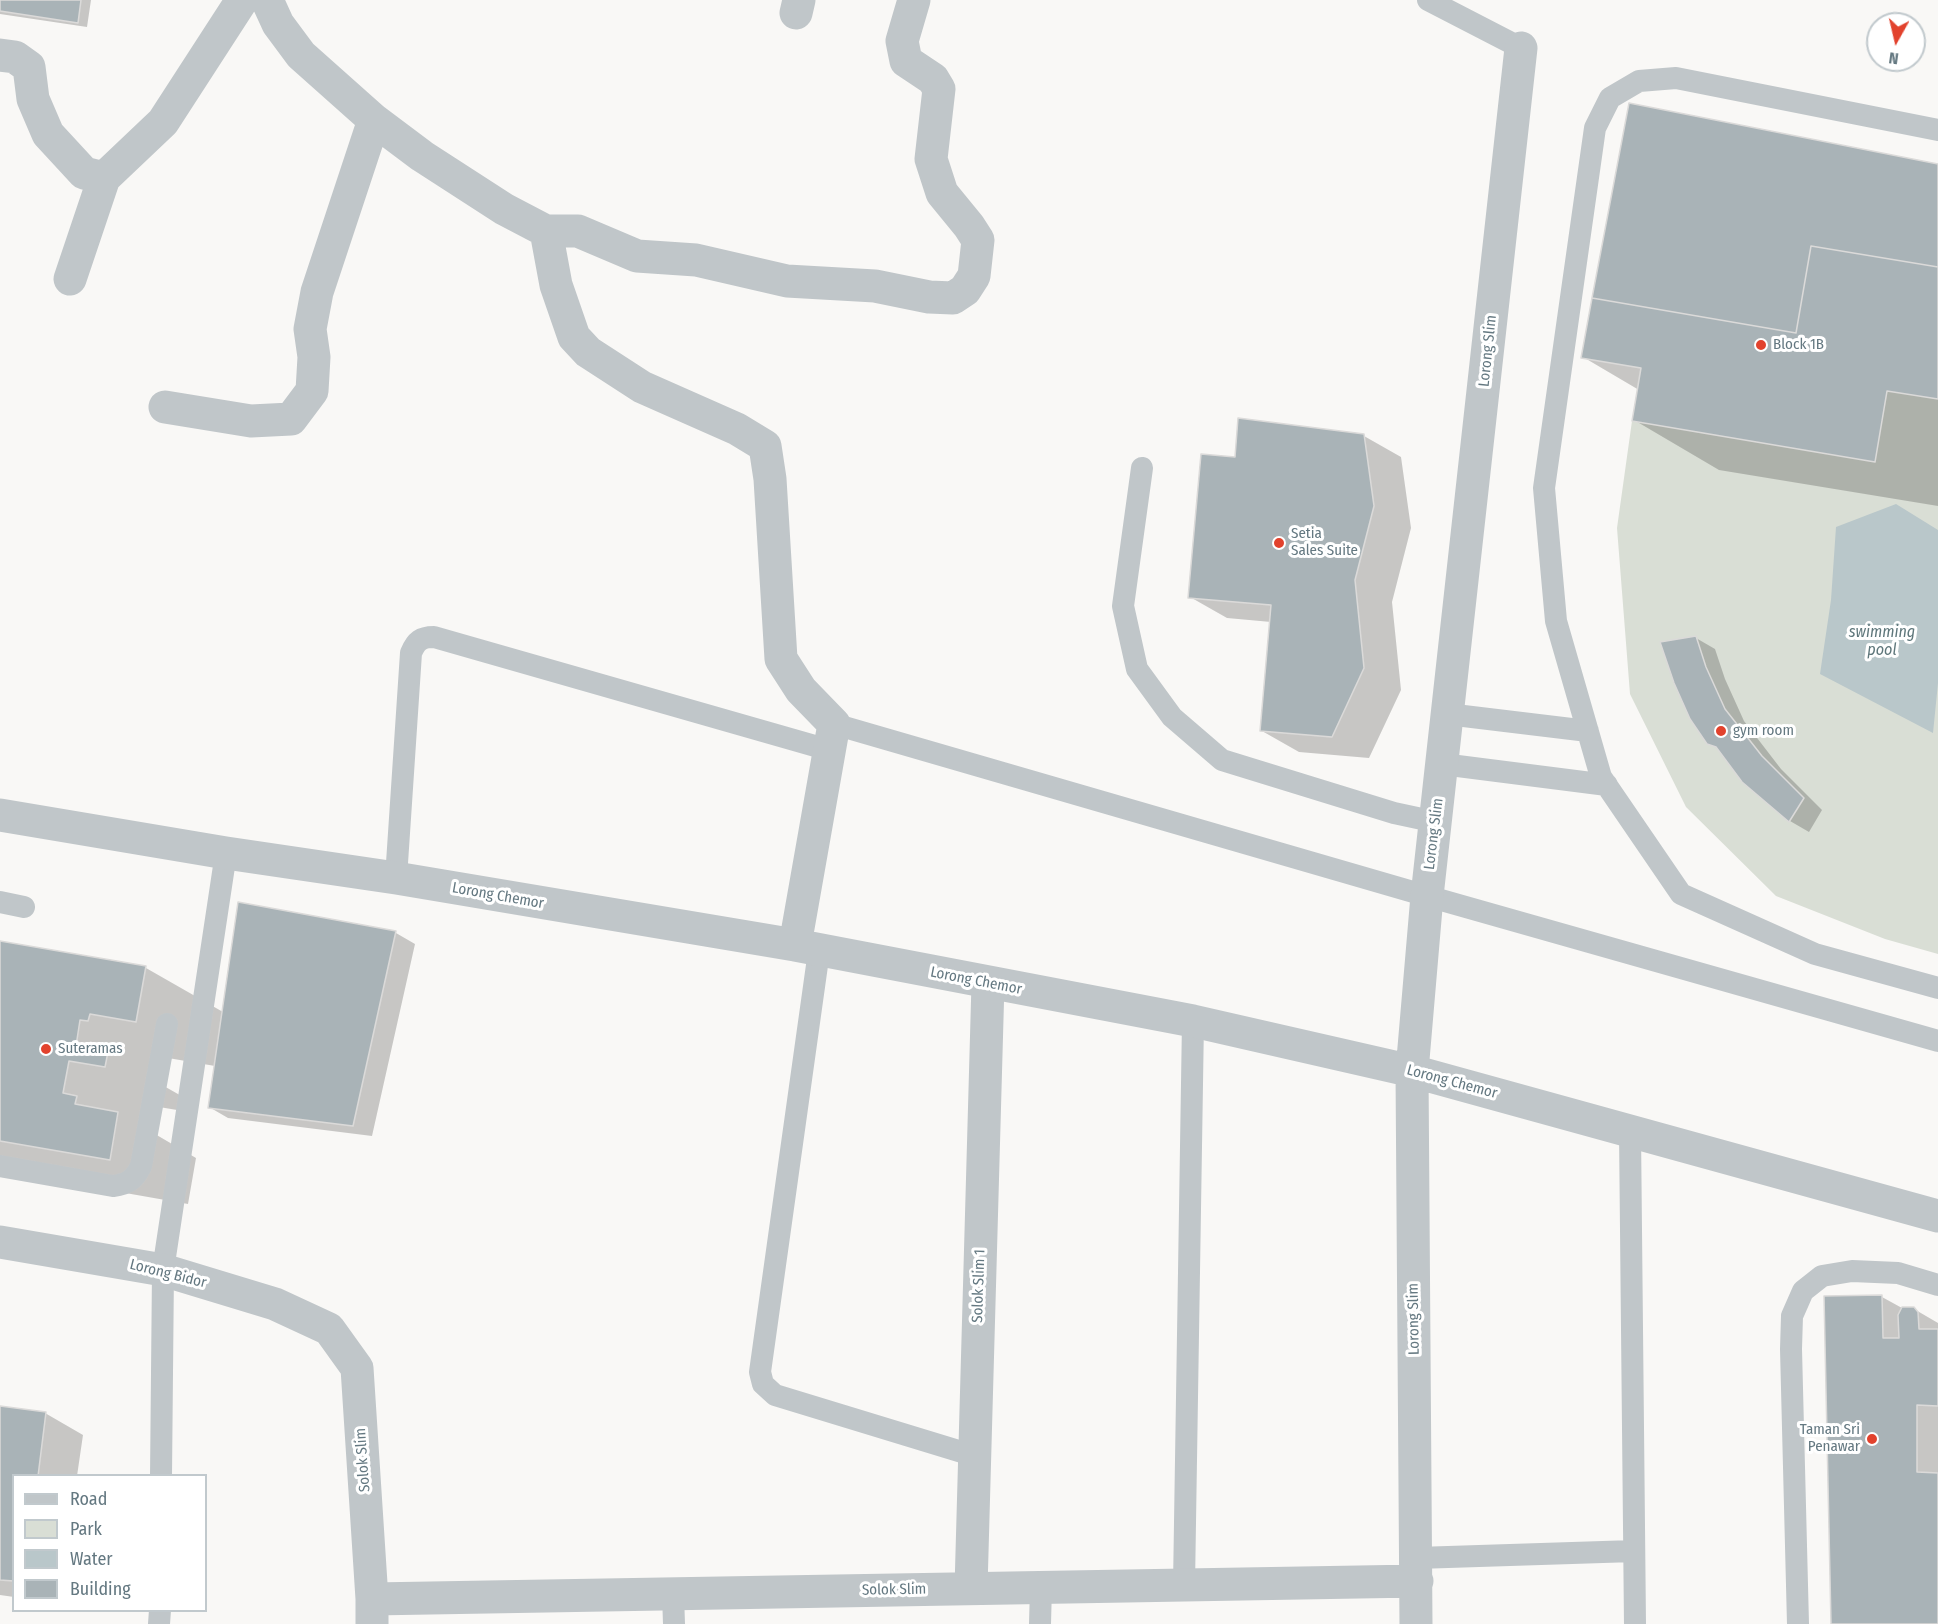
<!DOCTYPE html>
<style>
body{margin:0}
#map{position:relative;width:1938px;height:1624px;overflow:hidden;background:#f9f8f6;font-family:"Fira Sans Condensed",sans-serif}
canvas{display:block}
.legend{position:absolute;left:12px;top:1474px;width:195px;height:138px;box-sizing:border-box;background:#fff;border:2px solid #c1c9cd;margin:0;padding:8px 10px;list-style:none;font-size:18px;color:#647881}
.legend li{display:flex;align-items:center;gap:12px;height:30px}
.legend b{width:30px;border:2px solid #c1c9cd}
.north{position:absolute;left:1866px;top:12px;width:60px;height:60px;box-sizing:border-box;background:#fff;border:2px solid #c1c9cd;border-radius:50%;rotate:188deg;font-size:16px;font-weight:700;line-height:24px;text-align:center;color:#647881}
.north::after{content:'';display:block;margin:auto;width:21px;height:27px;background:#e2422d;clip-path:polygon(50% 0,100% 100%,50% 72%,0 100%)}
</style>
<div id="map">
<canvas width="1938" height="1624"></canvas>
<ul class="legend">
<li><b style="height:8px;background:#c0c6c9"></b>Road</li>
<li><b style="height:16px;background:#d9ded5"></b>Park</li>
<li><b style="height:16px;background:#b9c7ca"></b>Water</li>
<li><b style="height:16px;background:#a9b3b7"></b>Building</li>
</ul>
<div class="north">N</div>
</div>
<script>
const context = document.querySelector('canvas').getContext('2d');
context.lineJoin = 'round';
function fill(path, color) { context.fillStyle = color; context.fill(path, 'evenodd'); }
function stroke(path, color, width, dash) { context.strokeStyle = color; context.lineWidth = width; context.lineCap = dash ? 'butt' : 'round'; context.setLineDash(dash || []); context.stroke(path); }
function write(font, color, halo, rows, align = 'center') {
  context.font = font + ' "Fira Sans Condensed",sans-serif'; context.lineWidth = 6; context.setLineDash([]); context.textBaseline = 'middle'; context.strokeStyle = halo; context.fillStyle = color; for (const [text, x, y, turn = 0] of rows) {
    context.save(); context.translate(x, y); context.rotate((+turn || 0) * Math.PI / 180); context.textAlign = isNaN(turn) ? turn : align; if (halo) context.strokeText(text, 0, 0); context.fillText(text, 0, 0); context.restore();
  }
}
fill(new Path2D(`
 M1887 391 1938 399V954L1885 939 1776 896 1686 807 1630 694 1617 528 1632 421 1875 462Z`), '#d9ded5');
fill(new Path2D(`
 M1896 504 1938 530V683L1933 733 1820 674 1831 600 1836 527Z`), '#b9c7ca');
fill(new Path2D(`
 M0 0H91L87 27 0 14Z
 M1938 165V506L1719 470 1634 420 1639 390 1583 357Z
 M1364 436 1401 457 1411 528 1392 602 1401 690 1369 758 1299 752 1262 731 1271 622 1227 618 1190 597 1236 459Z
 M1696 638 1715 649 1725 679 1744 721 1781 769 1822 810 1809 832 1790 821 1743 781 1721 750 1708 743Z
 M396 933 415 944 372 1136 228 1118 209 1107 215 1066 168 1058 155 1081 185 1098 183 1111 147 1105 143 1127 196 1158 188 1204 0 1171V942L146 968 223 1012Z
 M1882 1297 1902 1308 1914 1309 1938 1323V1624H1833Z
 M0 1407 45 1413 83 1435 77 1476H14V1597L0 1595Z`), '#0003');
const building = new Path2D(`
 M0 0H81L78 23 0 11Z
 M1629 103 1938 164V267L1811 246 1796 333 1592 298Z
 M1811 246 1938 267V399L1887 391 1875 462 1632 421 1641 368 1581 358 1592 298 1796 333Z
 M1238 418 1364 434 1374 506 1355 580 1364 668 1332 737 1260 731 1271 605 1188 598 1201 454 1235 457Z
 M1696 636 1706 667 1725 709 1762 756 1804 798 1789 822 1742 782 1716 747 1707 744 1690 719 1674 683 1660 642Z
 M238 902 396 931 353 1126 208 1108Z
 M0 941 146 966 136 1022 90 1014 88 1021 80 1020 76 1046 108 1052 105 1067 69 1061 63 1093 77 1096 75 1104 118 1112 110 1160 0 1141Z
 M1882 1295 1883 1338H1899L1898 1315 1902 1307H1914L1918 1312 1919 1329H1938V1406L1917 1405V1472L1938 1473V1624H1831L1824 1296Z
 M0 1406 46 1412 38 1476H14V1581L0 1580Z`);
fill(building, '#a9b3b7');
stroke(building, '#dbdad9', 1.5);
stroke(new Path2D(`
 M1428 0 1521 48
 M1938 130 1676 78 1639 81 1610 98 1595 128 1544 488 1556 621 1601 777 1681 894 1815 954 1938 988
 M1142 468 1123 606 1137 669 1172 717 1222 760 1394 813 1436 822
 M1447 714 1588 731
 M834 724 1427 896 1938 1041
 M1442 764 1607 785
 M396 878 411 653C416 641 421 637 434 637L829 750
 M0 902 24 907
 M819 951 760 1372 763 1384 775 1395 975 1456
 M1630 1131 1635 1624
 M0 1166 113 1186C128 1184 134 1180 141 1166L167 1024
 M161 1476 163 1270 226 853
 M1417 1558 1634 1551
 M1184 1585 1193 1021
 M673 1594 674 1624
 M159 1624 160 1610
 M1040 1624 1041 1587
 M1798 1624 1791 1349 1792 1316 1803 1291 1822 1276 1852 1271 1898 1273 1938 1285`), '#c0c6c9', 22);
stroke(new Path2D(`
 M267 0 278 24 301 55 374 120 422 156 504 209 546 231 556 285 574 337 588 352 642 387 737 429 765 446 770 479 781 659 801 690 834 724 795 945
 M796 13 799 0
 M0 55 15 57 29 67 33 99 48 134 84 173 104 178
 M546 231H578L637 256 696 260 787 281 875 286 929 297 953 298 965 290 974 276 978 240 969 226 942 193 931 159 939 89 933 79 906 61 902 41 914 0
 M70 279 104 178 163 122 242 0
 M165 407 251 421 291 419 312 391 314 357 310 329 317 292 374 120
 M0 815 226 853 396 878 795 945 1193 1021 1412 1071 1938 1216
 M0 1242 163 1270 275 1304 329 1329 357 1368 372 1599V1624
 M971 1588 988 983
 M372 1599 1417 1581
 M1416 1624 1412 1071 1427 896 1521 48`), '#c0c6c9', 33);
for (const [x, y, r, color] of [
 [1761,345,6,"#e2422d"],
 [1279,543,6,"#e2422d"],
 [1721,731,6,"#e2422d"],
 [46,1049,6,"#e2422d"],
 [1872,1439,6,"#e2422d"]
]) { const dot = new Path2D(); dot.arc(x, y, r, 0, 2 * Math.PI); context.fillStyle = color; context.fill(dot); stroke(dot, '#fff', 2); }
write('15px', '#647881', '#fff', [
 ["Block 1B",1773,345],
 ["Setia",1291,534],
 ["Sales Suite",1291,551],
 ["gym room",1733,731],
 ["Suteramas",58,1049],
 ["Taman Sri",1860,1430,"right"],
 ["Penawar",1860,1447,"right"]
], 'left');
write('15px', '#647881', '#fff', [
 ["Lorong Slim",1488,351,-84],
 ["Lorong Slim",1434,834,-83],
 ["Lorong Chemor",498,896,10],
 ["Lorong Chemor",976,981,11],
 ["Lorong Chemor",1452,1082,15],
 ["Lorong Bidor",168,1274,14],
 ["Solok Slim 1",979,1286,-88],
 ["Lorong Slim",1414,1319,-91],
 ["Solok Slim",363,1460,-94],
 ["Solok Slim",894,1590,-1]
]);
write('italic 16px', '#5f777b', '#fff', [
 ["swimming",1882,633],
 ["pool",1882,651]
]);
</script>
